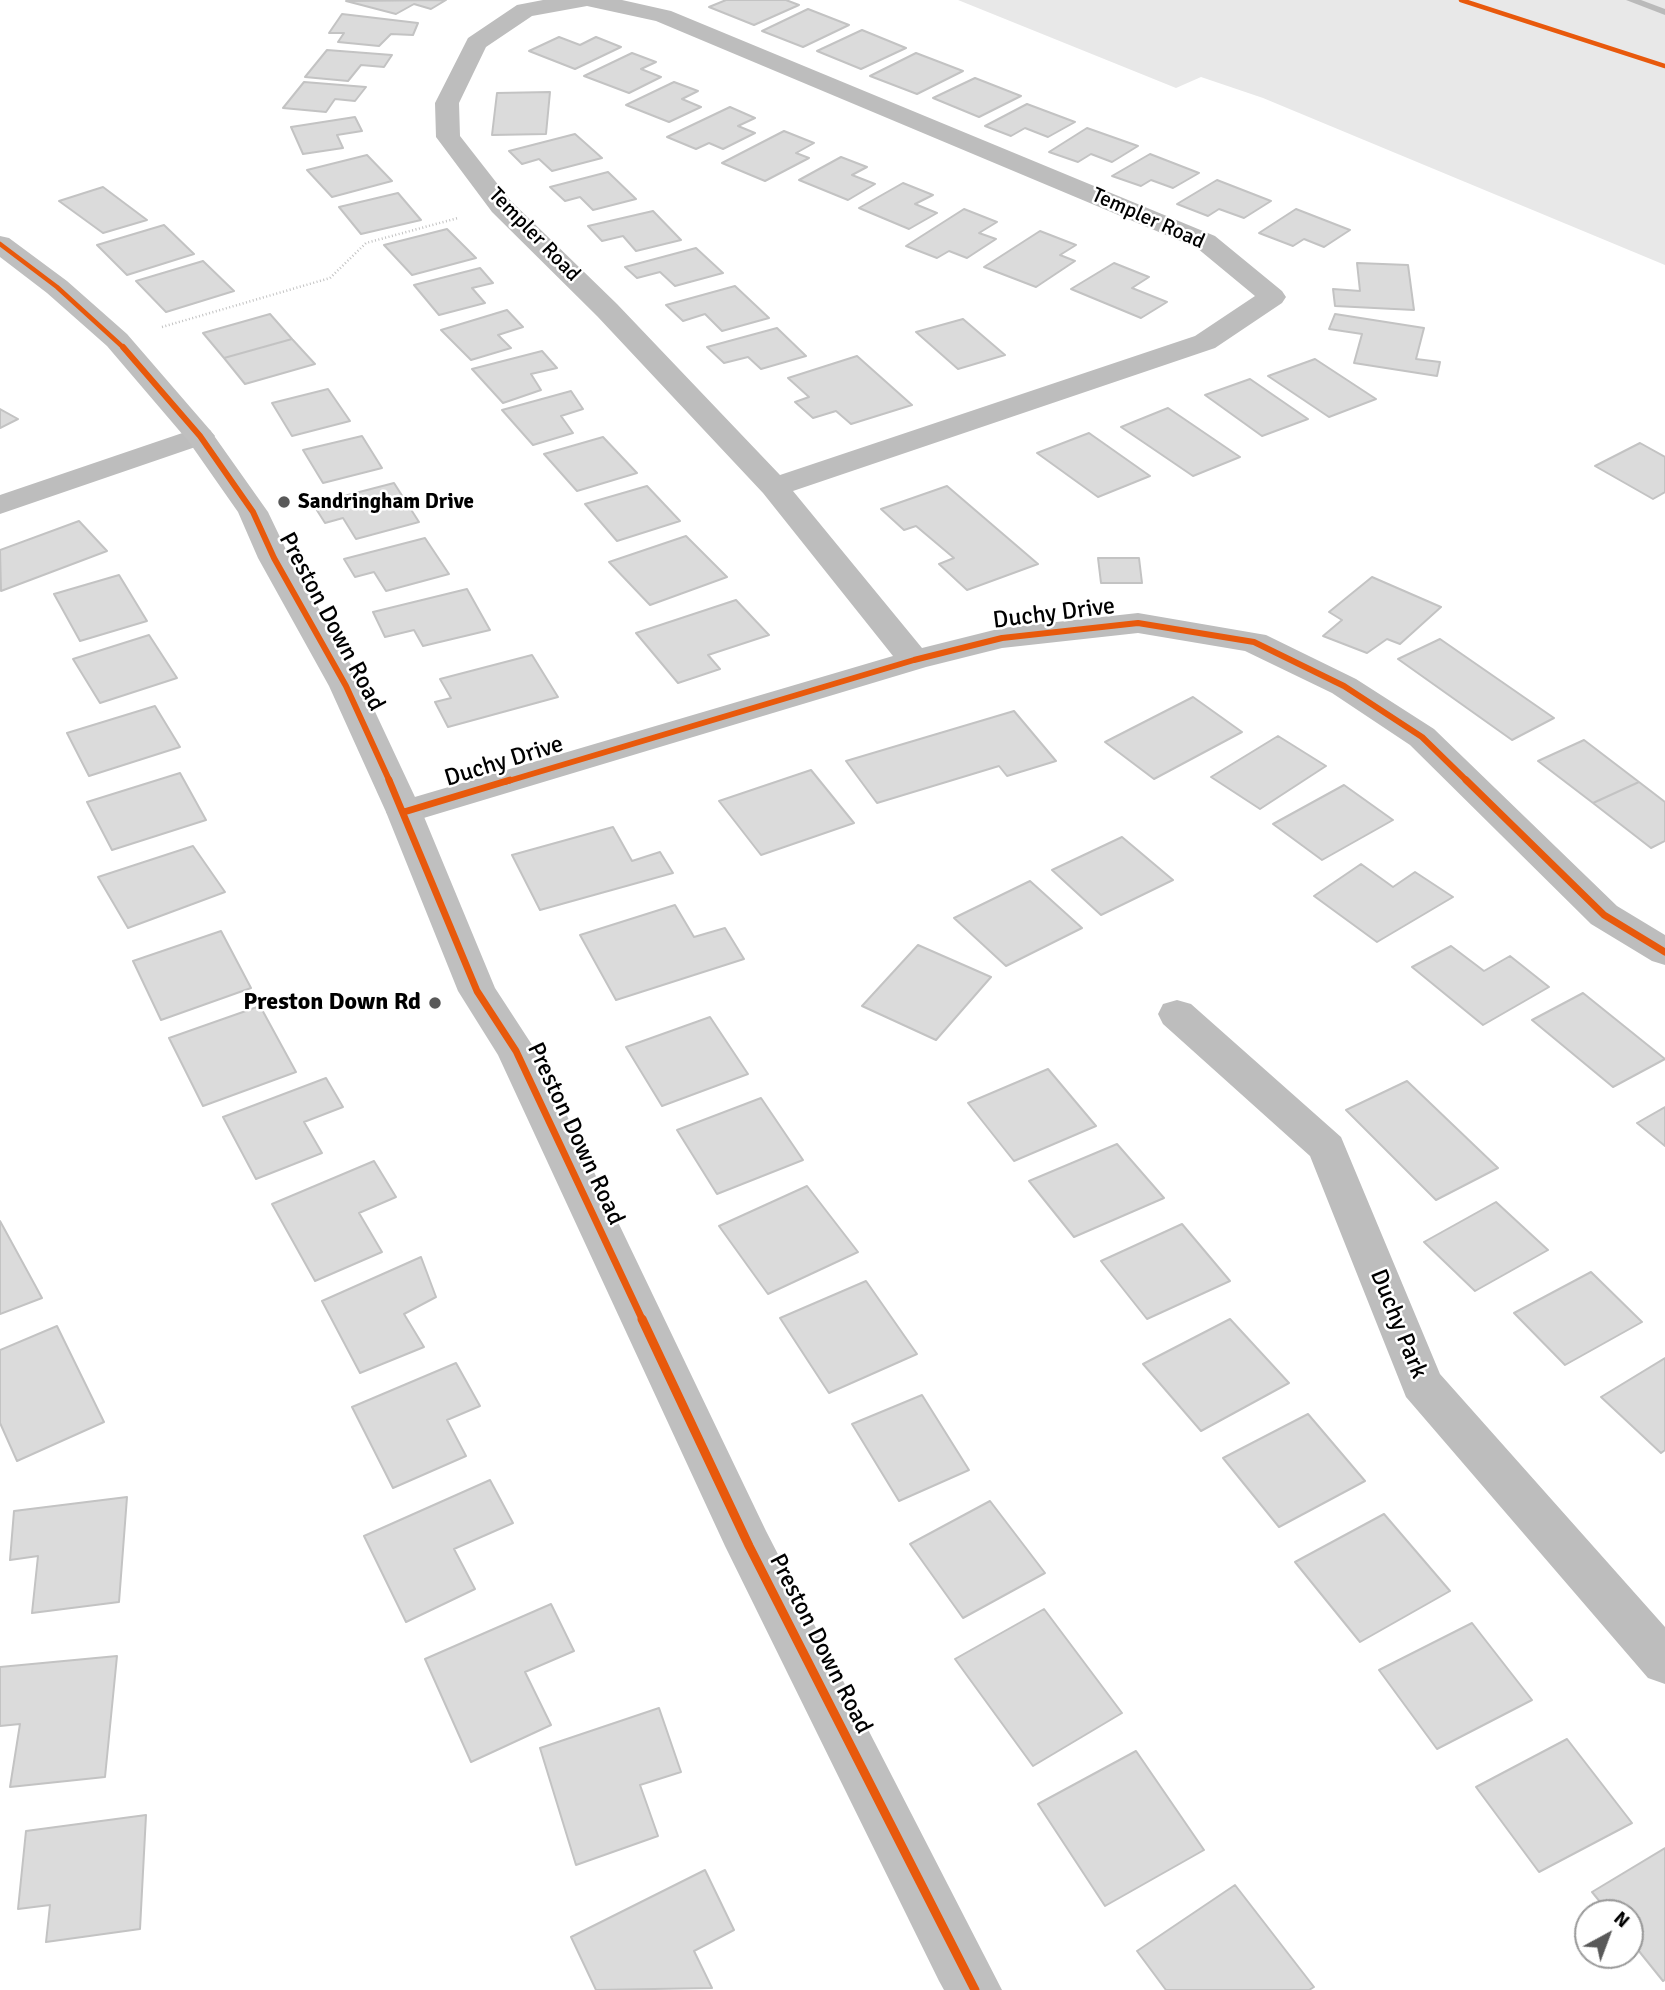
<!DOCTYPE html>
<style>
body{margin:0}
#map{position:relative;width:1665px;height:1990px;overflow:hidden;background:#fff;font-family:Signika,sans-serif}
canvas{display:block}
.north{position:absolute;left:1574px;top:1899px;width:70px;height:70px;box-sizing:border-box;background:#fff;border:2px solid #999;border-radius:50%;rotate:41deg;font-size:19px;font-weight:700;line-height:28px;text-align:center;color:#000}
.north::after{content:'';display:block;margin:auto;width:24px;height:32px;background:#595959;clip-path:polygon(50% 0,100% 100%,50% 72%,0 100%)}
</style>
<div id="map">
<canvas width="1665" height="1990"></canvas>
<div class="north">N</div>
</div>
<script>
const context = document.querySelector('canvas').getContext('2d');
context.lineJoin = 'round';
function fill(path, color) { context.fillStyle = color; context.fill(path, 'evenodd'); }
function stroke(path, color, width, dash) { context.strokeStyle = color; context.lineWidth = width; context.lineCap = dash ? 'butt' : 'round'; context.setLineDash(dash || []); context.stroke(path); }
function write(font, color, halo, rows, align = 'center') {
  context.font = font + ' Signika,sans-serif'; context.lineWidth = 5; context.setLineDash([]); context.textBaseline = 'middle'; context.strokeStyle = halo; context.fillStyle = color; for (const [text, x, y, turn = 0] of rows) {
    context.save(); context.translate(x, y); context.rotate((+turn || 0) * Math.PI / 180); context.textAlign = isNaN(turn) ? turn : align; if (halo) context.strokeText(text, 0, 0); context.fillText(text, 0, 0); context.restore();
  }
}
fill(new Path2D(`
 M958 0H1665V265L1263 98 1201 77 1176 88Z`), '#e8e8e8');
fill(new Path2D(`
 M1626 0H1641L1665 9V15Z`), '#bababa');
const building = new Path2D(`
 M446 0 431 9 414 4 396 14 346 1Z
 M726 0H786L799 5 754 25 709 7Z
 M808 9 849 25 803 47 762 31Z
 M342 14 418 23 413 35 391 34 379 46 338 42 344 33H329Z
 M862 30 906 48 861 69 817 51Z
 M559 37 580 45 596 37 621 47 575 69 529 51Z
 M327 50 392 55 384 67 361 65 348 81 305 77Z
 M632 53 656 62 641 69 661 77 629 93 584 76Z
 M916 53 963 71 917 94 870 76Z
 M975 78 1021 96 979 117 933 98Z
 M304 82 366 87 355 101 335 99 326 112 283 108Z
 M674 82 698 91 682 99 701 107 669 122 626 105Z
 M550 92 546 134 492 135 497 93Z
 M1027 104 1075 122 1048 137 1025 128 1011 136 985 126Z
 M730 107 755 118 738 126 755 133 723 149 709 143 696 149 667 137Z
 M355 117 362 131 337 135 343 148 303 154 291 127Z
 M1087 128 1138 146 1112 162 1091 154 1078 162 1049 152Z
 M784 131 814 143 796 153 809 158 765 181 722 163Z
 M575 134 602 158 552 171 539 159 522 164 509 151Z
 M1150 154 1199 173 1173 188 1151 180 1141 186 1112 176Z
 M367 155 392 181 332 197 307 170Z
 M841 157 867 167 852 175 875 184 848 200 799 180Z
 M608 172 636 199 593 210 580 197 565 201 550 187Z
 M1217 180 1271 201 1244 218 1219 209 1208 216 1177 204Z
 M903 183 933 195 915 204 937 213 909 229 859 208Z
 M103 187 147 220 103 233 59 201Z
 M398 193 421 220 361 234 339 207Z
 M964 209 997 222 979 233 996 239 967 258 949 251 937 258 906 246Z
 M1296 209 1350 230 1324 247 1304 239 1293 246 1259 233Z
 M653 211 681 240 636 251 623 236 602 241 588 226Z
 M164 225 194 254 127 275 97 245Z
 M447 229 476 258 412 275 384 245Z
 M1040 231 1076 245 1060 255 1075 261 1036 287 984 267Z
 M696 248 723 273 675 286 660 272 637 278 625 267Z
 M203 261 234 291 166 312 136 281Z
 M1114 263 1149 277 1132 288 1167 302 1141 318 1071 289Z
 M1357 263 1408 265 1414 310 1335 306 1333 289 1360 291Z
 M480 268 493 283 472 288 485 303 439 315 414 285Z
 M735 286 769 318 722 331 705 314 683 321 666 305Z
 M507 310 523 327 498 335 511 348 471 360 441 330Z
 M270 314 292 339 224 358 203 333Z
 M1335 314 1424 328 1416 359 1440 362 1437 376 1354 363 1362 334 1329 329Z
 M963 319 1005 355 958 369 916 332Z
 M777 328 806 356 761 369 748 357 724 363 707 347Z
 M292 339 315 364 245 384 224 358Z
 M542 351 557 368 531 374 541 390 503 403 472 369Z
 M857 356 912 405 851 424 836 411 813 418 795 402 809 397 788 378Z
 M1315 359 1376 399 1329 417 1268 376Z
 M1250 379 1308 419 1262 436 1205 395Z
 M328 389 350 421 292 436 272 403Z
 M571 391 583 409 561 416 573 433 533 445 502 410Z
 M1168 408 1240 457 1193 476 1121 427Z
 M0 409 18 419 0 428Z
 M1089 433 1150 476 1098 497 1037 453Z
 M362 436 382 468 323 483 303 450Z
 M603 437 637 473 577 491 544 454Z
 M1640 443 1665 457V492L1653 499 1595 466Z
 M394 483 419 522 356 539 343 518 325 523 313 504Z
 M647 486 680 521 617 541 585 504Z
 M947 486 1038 564 967 590 939 564 954 558 916 526 904 530 881 509Z
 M79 521 107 551 1 591 0 550Z
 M686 536 727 577 650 605 609 562Z
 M425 538 449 574 386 591 374 572 355 577 344 559Z
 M1098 558H1139L1142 583H1101Z
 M119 575 147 621 80 641 54 594Z
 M1372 577 1441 607 1400 644 1387 639 1367 653 1323 636 1342 620 1329 612Z
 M467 589 490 630 423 646 414 630 385 637 373 612Z
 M736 600 769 635 708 655 720 669 678 683 636 633Z
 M149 635 177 678 100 703 73 659Z
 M1440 639 1554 718 1512 740 1398 659Z
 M532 655 558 697 448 727 435 702 451 698 440 679Z
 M1193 697 1242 732 1154 779 1105 742Z
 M155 706 180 747 89 776 67 733Z
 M1014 711 1056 761 1007 776 999 766 877 803 846 761Z
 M1278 736 1326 766 1260 809 1211 777Z
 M1584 740 1639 782 1593 803 1538 761Z
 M811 770 854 823 761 855 719 801Z
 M180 773 206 820 112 850 87 802Z
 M1639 782 1665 802V841L1651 848 1593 803Z
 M1344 785 1393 820 1322 860 1273 824Z
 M613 827 632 861 660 852 673 873 540 910 512 855Z
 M1122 837 1173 880 1101 915 1052 870Z
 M193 846 225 892 128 928 98 877Z
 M1361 864 1393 887 1415 872 1453 897 1377 942 1314 896Z
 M1030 881 1082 928 1006 966 954 918Z
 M675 905 694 937 725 928 744 959 616 1000 580 935Z
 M221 931 251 988 161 1020 133 961Z
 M918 945 991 977 936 1040 862 1006Z
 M1451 946 1484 971 1510 956 1549 987 1483 1025 1412 967Z
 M1583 993 1665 1059 1613 1087 1532 1020Z
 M260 1006 296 1072 203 1106 169 1038Z
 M710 1017 748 1074 662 1106 626 1047Z
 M1048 1069 1096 1126 1014 1161 968 1103Z
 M326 1078 343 1107 304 1122 322 1153 256 1179 223 1117Z
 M1407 1081 1498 1168 1436 1200 1346 1110Z
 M761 1098 803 1160 717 1194 677 1130Z
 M1665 1107V1146L1637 1123Z
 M1117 1144 1164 1198 1074 1237 1029 1181Z
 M374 1161 396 1197 359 1213 382 1252 315 1281 272 1204Z
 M807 1186 858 1252 768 1294 719 1226Z
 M1496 1202 1548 1250 1475 1291 1424 1242Z
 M0 1221 42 1298 0 1314Z
 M1182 1224 1230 1281 1147 1319 1101 1261Z
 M421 1257 436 1297 404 1314 424 1347 360 1373 322 1301Z
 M1591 1272 1642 1322 1565 1365 1514 1313Z
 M866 1281 917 1354 829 1393 780 1318Z
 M1230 1319 1289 1383 1201 1431 1143 1364Z
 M57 1326 104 1422 17 1461 0 1423V1350Z
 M1665 1358V1450L1661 1453 1601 1397Z
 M456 1363 480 1406 447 1420 466 1456 393 1488 352 1407Z
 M922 1395 969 1470 899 1501 852 1424Z
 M1308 1414 1365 1481 1279 1527 1223 1458Z
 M490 1480 513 1523 454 1549 475 1589 406 1622 364 1536Z
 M127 1497 119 1602 32 1613 38 1556 10 1560 14 1511Z
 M990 1501 1045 1573 963 1618 910 1544Z
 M1384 1514 1450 1591 1360 1642 1295 1562Z
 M551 1604 574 1651 525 1672 551 1725 471 1762 425 1659Z
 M1044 1609 1122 1713 1033 1766 955 1659Z
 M1472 1623 1532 1700 1437 1749 1379 1670Z
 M117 1656 105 1777 10 1787 20 1724 0 1726V1667Z
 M659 1708 681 1772 640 1785 658 1836 576 1865 540 1748Z
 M1567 1739 1632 1823 1539 1872 1476 1787Z
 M1136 1751 1204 1850 1105 1906 1038 1804Z
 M146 1815 140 1929 46 1942 50 1905 18 1909 26 1831Z
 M1665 1848V1980L1663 1981 1630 1940V1913H1609L1592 1892Z
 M705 1870 734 1930 694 1951 712 1988 596 1990 571 1937Z
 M1235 1885 1314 1987 1309 1990H1166L1137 1951Z`);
fill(building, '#dbdbdb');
stroke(building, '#c3c3c3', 2);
stroke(new Path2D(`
 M162 327 330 278 366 243 458 218`), '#c2c2c2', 2.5, [1, 2.5]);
fill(new Path2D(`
 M543 0H622L671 11 1215 236 1282 291 1286 297 1282 303 1215 348 793 491 922 648 1002 628 1138 613 1266 635 1356 679 1434 729 1617 906 1665 935V965L1652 961 1591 924 1410 745 1332 693 1245 651 1138 633 1002 648 926 667 417 820 404 824 391 820 386 812 391 804 893 656 763 493 597 316 492 212 436 137 435 103 468 38 517 5ZM587 6 656 21 1197 248 1255 296 1195 336 780 475 617 304 510 200 460 136 459 103 486 47 532 16Z
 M200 427 210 430 215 436 210 442 0 514V495Z
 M1177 1000 1191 1004 1341 1137 1440 1374 1665 1627V1684L1648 1678 1406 1397 1310 1156 1163 1024 1158 1014 1163 1004Z`), '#bdbdbd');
fill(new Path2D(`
 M0 236 9 238 67 281 127 334 210 430 268 512 290 558 363 686 422 812 495 988 536 1051 766 1531 1002 1990H944L939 1981 725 1546 498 1055 458 991 386 812 329 686 258 558 238 512 189 442 107 346 47 293 0 257Z`), '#bfbfbf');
stroke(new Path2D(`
 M1461 0 1665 66
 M0 244 57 287 125 349`), '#e8590c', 4.5);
stroke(new Path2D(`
 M123 347 200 436 253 512 274 558 346 686 390 782
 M505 782 914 660 1002 638 1138 623 1254 642 1344 686 1422 737 1468 782`), '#e8590c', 6);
stroke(new Path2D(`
 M389 780 477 991 516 1051 643 1321
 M1466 780 1604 915 1665 952
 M404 812 510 780`), '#e8590c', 7);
stroke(new Path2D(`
 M642 1319 749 1546 975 1990`), '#e8590c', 9);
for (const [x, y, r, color] of [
 [284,502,7,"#595959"],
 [435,1003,7,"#595959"]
]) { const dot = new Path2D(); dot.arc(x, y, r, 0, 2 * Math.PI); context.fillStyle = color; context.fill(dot); stroke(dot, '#fff', 2.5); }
write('21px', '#000', '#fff', [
 ["Templer Road",1148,219,24],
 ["Templer Road",534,235,46]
]);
write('bold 21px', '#000', '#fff', [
 ["Sandringham Drive",298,502]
], 'left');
write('24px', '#000', '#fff', [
 ["Duchy Drive",1054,614,-7],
 ["Preston Down Road",331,622,62],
 ["Duchy Drive",504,762,-17],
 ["Preston Down Road",575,1134,65],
 ["Duchy Park",1398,1324,68],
 ["Preston Down Road",820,1644,63]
]);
write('bold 24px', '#000', '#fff', [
 ["Preston Down Rd",421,1003]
], 'right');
</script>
